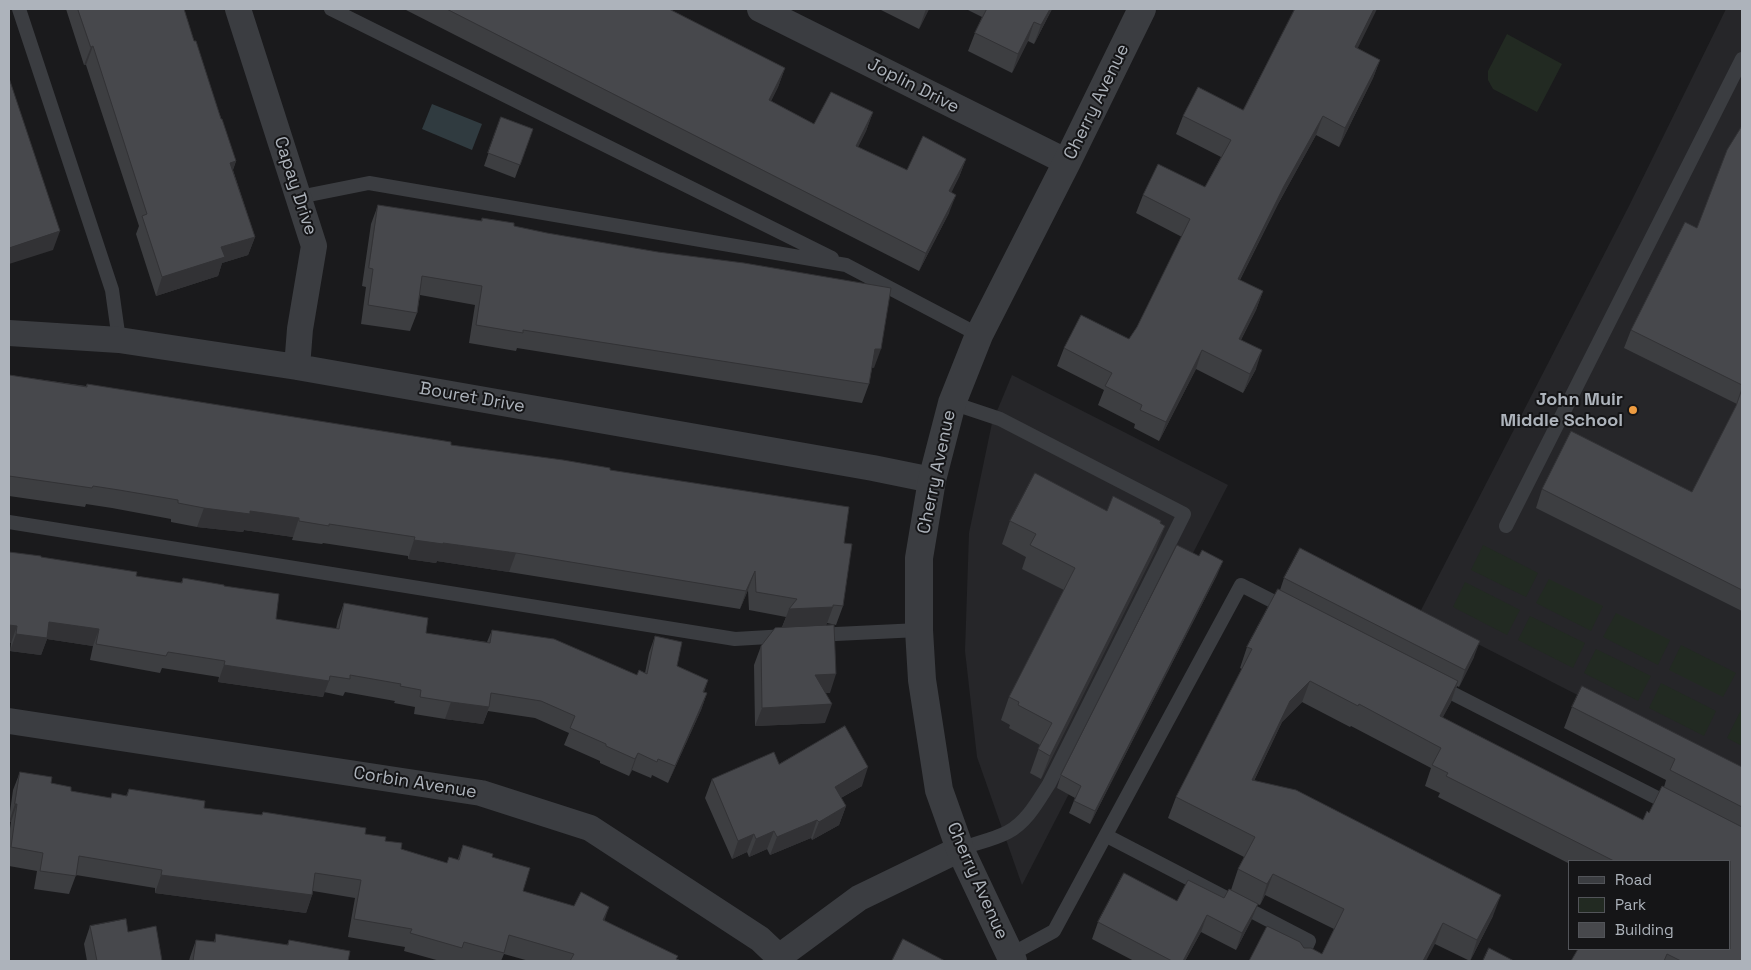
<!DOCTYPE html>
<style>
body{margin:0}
#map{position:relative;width:1751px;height:970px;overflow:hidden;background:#1a1a1c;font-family:"Space Grotesk",sans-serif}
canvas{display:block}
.frame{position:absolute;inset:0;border:10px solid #adb3bb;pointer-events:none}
.legend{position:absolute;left:1568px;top:860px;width:162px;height:90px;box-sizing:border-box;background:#151517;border:1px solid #525459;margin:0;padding:6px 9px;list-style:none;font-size:15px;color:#adb3bb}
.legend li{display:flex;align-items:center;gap:10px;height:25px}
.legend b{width:25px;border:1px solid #525459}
</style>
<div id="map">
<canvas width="1751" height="970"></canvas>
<div class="frame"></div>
<ul class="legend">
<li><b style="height:6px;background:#3b3d41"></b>Road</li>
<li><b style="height:14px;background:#222a22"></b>Park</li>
<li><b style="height:14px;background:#47484c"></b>Building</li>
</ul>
</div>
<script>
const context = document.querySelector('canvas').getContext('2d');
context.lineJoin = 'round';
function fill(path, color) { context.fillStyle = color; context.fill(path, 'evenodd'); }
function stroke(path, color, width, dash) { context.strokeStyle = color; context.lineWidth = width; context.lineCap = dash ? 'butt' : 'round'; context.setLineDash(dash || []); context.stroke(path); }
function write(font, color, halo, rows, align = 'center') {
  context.font = font + ' "Space Grotesk",sans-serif'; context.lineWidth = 4; context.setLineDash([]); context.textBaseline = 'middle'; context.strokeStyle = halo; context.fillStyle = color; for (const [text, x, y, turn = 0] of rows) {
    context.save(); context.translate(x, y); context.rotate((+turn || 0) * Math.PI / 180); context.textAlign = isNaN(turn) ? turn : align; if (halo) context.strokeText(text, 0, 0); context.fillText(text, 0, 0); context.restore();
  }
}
fill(new Path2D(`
 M1726 9H1742V779L1419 614 1629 206Z
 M1012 375 1228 485 1022 885 977 757 965 651 969 533 992 423Z`), '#262629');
fill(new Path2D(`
 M1507 34 1562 64 1537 112 1493 89 1488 80V71Z
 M1483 545 1538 573 1526 597 1471 570Z
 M1549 579 1603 606 1591 631 1536 603Z
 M1465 582 1520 610 1507 635 1453 607Z
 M1616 613 1670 640 1658 665 1603 637Z
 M1530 616 1585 643 1573 668 1518 640Z
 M1681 645 1736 673 1723 697 1669 670Z
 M1596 649 1651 676 1638 701 1584 673Z
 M1661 683 1716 711 1704 736 1649 708Z
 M1742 708V746L1727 738Z`), '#222a22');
fill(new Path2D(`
 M432 104 482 124 472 150 422 129Z`), '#303b40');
stroke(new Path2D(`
 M19 9 112 290 119 340
 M331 9 832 258
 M299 197 369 183 846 265 979 335
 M952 403 1000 419 1184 514 1049 784C1038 801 1027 822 1008 832 993 840 975 843 960 849
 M9 522 735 639 786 636
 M1506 526 1742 59
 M815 635 919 630
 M1438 686 1673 806
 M1107 836 1309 941 1300 961
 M1010 955 1054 931 1241 585 1288 609`), '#3b3d41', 14);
stroke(new Path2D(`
 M238 9 314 246 300 329 297 367
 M760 9 1067 162
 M9 333 119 340 297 367 873 468 932 480
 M9 721 481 793 590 828 760 939 779 957
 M777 961 779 957 859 898 960 849`), '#3b3d41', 26);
stroke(new Path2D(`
 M1013 961 960 849 939 790 922 680 919 630V558L932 480 952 403 979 335 1067 162 1142 9`), '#3b3d41', 28);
fill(new Path2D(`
 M66 9H184L194 41 236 161 233 170 255 237 248 255 222 263 218 276 156 296 136 234 139 226 86 65H84Z
 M404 9H669L785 68 778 87 771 101 814 124 873 112 866 131 858 147 907 170 966 159 959 177 951 192 949 213 919 271Z
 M879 9H929L919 29Z
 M966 9H1052L1034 44 1028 41 1012 73 968 51 975 33 982 17Z
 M1357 48 1380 60 1373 78 1339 147 1316 135 1278 204 1240 280 1263 291 1256 310 1241 340 1256 369 1243 393 1196 369 1159 441 1134 428 1135 424 1098 405 1104 390 1057 366 1064 348 1129 339 1137 327 1182 237 1136 213 1143 195 1205 187 1221 157 1176 134 1183 116 1243 110Z
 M501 117 533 129 515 178 484 166Z
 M1742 126V611L1536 508 1542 489 1692 492 1737 404 1624 348 1631 330 1697 228Z
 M378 205 481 221 482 218 514 226 874 368H872L869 384 862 403 517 348 516 351 469 343 475 305 420 295 417 313 410 331 361 324 366 287 362 286 371 224Z
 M9 375 86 386 87 384 451 445 610 470 844 543 843 606 836 625 827 623 826 625 830 693H826L825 723 755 726 754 665 761 646 782 627 786 617 749 610 748 590 740 609 509 572 437 561 436 563 408 559V556L323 543 322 544 292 540 293 537 244 530 243 532 197 527 171 522V519L112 508 86 504 85 507 9 496Z
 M1107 511 1160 523 1156 549 1041 779 1030 773 1040 745 1009 728 1010 725 1001 720 1009 697 1064 590 1022 569 1026 557 1002 544 1010 521Z
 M9 552 41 557 136 576 181 583 183 578 224 586 276 619 336 629 338 620 344 603 426 633 487 642 492 630 637 675 645 673 649 653 655 636 677 666 708 680 704 692 707 693 701 710 668 783 652 775 651 778 632 770 629 776 600 763V761L564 745 569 733 535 718 488 711 483 724 445 719 414 714 415 707 394 703 395 701 345 692 343 696 324 692 323 697 218 682 219 677 162 668 160 673 90 660 93 646 47 639 41 655 10 651 11 643H9Z
 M1218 573 1090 824 1069 813 1075 798 1057 788 1061 775Z
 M1284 578 1474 657 1459 687 1457 686 1451 702 1442 718 1643 820 1649 813 1664 787 1666 780 1564 728 1572 707 1742 767V961H1571L1730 861H1570V864L1438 797 1440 793 1425 786 1431 768 1351 726 1350 727 1302 702 1282 722 1254 781 1493 916 1470 961 1435 944 1249 961 1304 948 1322 954 1334 929 1265 895 1260 905 1257 904 1251 921 1236 950 1201 932 1185 961H1134L1092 939 1098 922 1177 901 1224 898 1231 890 1238 869 1244 857 1168 818 1176 797 1242 669 1240 668 1247 647 1280 590Z
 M779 764 862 786 841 798 846 806 839 825 812 840 811 838 770 855 767 849 749 857 747 852 732 859 705 798 712 779Z
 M20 772 71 791 111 798 112 793 126 796 129 789 204 808 261 815 263 812 365 834 385 841 401 849 447 863 458 859 463 845 492 857 523 891 604 920 681 961H529L504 954 501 961H463L458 960 457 961H440L404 951 405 947 348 937 355 898 313 891 312 895 306 913 155 893V888L76 875 69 894 34 889 37 871 9 866V835L11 822H9V819L13 790Z
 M90 926 128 932 162 961H87L84 944Z
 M216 934 287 945 289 940 348 961H189L190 957 196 940 214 942Z`), '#3d3e41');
fill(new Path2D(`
 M926 9H929L919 29Z
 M1050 9H1052L1034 44 1041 25Z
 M1374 9H1377L1349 66 1355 47Z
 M1034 22 1028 41 1012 73 1018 54Z
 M93 46 86 65H84L91 47Z
 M1380 60 1373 78 1339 147 1345 128Z
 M785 68 778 87 762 119 769 100Z
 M873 112 866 131 849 165 856 146Z
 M1323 116 1316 135 1278 204 1231 297 1238 279 1284 186Z
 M966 159 959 177 943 210 949 191Z
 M236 161 229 180 230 163Z
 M956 195 949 213 919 271 926 253Z
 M60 231 53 250 9 264V248Z
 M255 237 248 255 222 263 218 276 156 296 162 277 221 247Z
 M1263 291 1256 310 1232 357 1239 339Z
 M875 349H881L874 368 868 367Z
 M1202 350 1196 369 1159 441 1166 422Z
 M1262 350 1256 369 1243 393 1250 374Z
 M204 508 250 511 299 518 293 537 244 530 243 532 197 527Z
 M1165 526 1156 549 1041 779 1050 756Z
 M414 540 443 543 516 553 509 572 437 561 436 563 408 559Z
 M1223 561 1218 573 1090 824 1095 811Z
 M755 571 748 590 740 609 746 591Z
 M833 607 826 626 782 628 789 609Z
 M49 622 99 629 93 646 47 639 41 655 10 651 16 634Z
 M9 625 17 626 11 643H9Z
 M1480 641 1474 657 1459 687 1465 670Z
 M224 665 329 681 323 697 218 682Z
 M836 674 830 693H808L815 675Z
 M1310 681 1302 702 1282 722 1244 801 1252 780 1290 701Z
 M1458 681 1451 702 1432 738 1440 716Z
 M707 693 701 710 668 783 675 766Z
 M451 702 489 707 483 724 445 719Z
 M832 704 825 723 755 726 762 708Z
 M638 753 632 770 629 776 635 759Z
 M868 767 862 786 828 805 835 787Z
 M15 804H17L11 822H9Z
 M846 806 839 825 812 840 819 822Z
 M817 820 811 838 770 855 777 837Z
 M774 831 767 849 749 857 756 839Z
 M754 834 747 852 732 859 738 841Z
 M1273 874 1265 895 1260 905 1267 884Z
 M161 875 312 895 306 913 155 893Z
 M1501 895 1493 916 1470 961 1477 940Z
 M1258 904 1251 921 1236 950 1242 933Z
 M609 907 603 925V920Z
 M1207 915 1201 932 1185 961H1183Z
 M1443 923 1435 944 1426 961H1423Z`), '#323235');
const building = new Path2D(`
 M78 9H184L194 41H196L221 119H222L236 161 230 163 255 237 221 247 225 257 162 277 142 216 147 214 93 46 91 47Z
 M447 9H669L785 68 769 100 814 124 831 92 873 112 856 146 907 170 923 136 966 159 949 191 956 195 926 253Z
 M987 9H1050L1041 25 1034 22 1018 54 975 33Z
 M1295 9H1374L1355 47 1380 60 1345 128 1323 116 1284 186 1238 279 1263 291 1239 339 1262 350 1250 374 1202 350 1166 422 1140 410 1142 405 1105 386 1112 373 1064 348 1081 315 1129 339 1137 327 1190 219 1143 195 1158 164 1205 187 1231 140 1183 116 1198 87 1243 110Z
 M9 78 60 231 9 248Z
 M501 117 533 129 520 165 488 153Z
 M1742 126V385L1631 330 1685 222 1697 228 1727 150Z
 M378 205 482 221V218L514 223V226L547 233 658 252 744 263 891 288 881 349H875L869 384 523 330V333L476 325 482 286 422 276 417 313 368 305 373 269 369 268Z
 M9 375 87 387V384L451 442V445L563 460 610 468V470L849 507 844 543 852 544 843 606 833 605V607L789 609 797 599 756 592 755 571 746 591 516 553 443 543V544L414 540 415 537 329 524V526L299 521V518L250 511V514L204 508 178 503V500L119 490 93 486 92 488 9 476Z
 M1742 389V590L1542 489 1571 431 1692 492 1736 406Z
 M1035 473 1107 511 1113 496 1161 521 1160 523 1165 526 1050 756 1038 749 1052 723 1018 705 1019 702 1009 697 1075 568 1030 545 1036 534 1010 521Z
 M1177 545 1199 556 1202 550 1223 561 1095 811 1074 801 1081 786 1061 775Z
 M1300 548 1480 641 1465 670 1284 578Z
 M9 552 41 556V557L137 572 136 576 182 583 183 578 224 585V586L279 594 276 619 300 623 339 629 344 603 428 618 426 633 490 643 492 630 554 639 637 675 639 670 647 674 655 636 682 642 677 666 708 680 703 692 707 693 675 766 658 759 657 762 638 753 635 759 606 746V744L570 728 575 716 541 701 491 693 489 707 451 702 420 697 421 690 400 686 401 684 350 675V679L330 676 329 681 224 665 225 661 168 652 166 656 96 644 99 629 49 622 47 638 16 634 17 626 9 625Z
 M1278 589 1458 681 1440 716 1643 820 1647 811 1649 813 1662 786 1742 827V961H1681L1667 954 1664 961H1571L1578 949H1730V861H1614L1446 776 1448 773 1432 765 1441 748 1359 704 1358 706 1310 681 1290 701 1252 780 1296 790 1501 895 1477 940 1443 923 1423 961H1249L1267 926 1300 942 1304 948H1311L1322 954 1344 909 1273 874 1267 884 1238 869 1255 837 1176 797 1252 649 1247 647Z
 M834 625 836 674 815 675 832 704 762 708 761 646 775 628Z
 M1582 686 1742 767V807L1670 770 1675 759 1572 707Z
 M845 726 868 767 835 787 846 806 819 822 817 820 777 837 774 831 756 839 754 834 738 841 712 779 774 752 779 764Z
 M20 772 52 777 51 783 71 787V791L111 798 112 793 127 796 129 789 205 801 204 808 262 815 263 812 366 828 365 834 386 837 385 841 402 843 401 849 447 863 449 857 459 860 463 845 493 854 492 857 530 868 523 891 574 906 581 892 609 907 603 920 678 956 676 959 681 961H570L574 954 509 935 504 953 464 942 462 948 410 933 412 929 354 919 361 880 315 873 312 895 161 875 162 870 79 856 76 876 40 871 43 853 11 847 17 804H15Z
 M1124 873 1177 901 1188 880 1224 898 1229 889 1258 904 1242 933 1207 915 1183 961H1172L1098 922Z
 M126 919 128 932 156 926 162 961H97L90 926Z
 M216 934 288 945 289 940 350 951 348 961H193L196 940 215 942Z
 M903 939 945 961H892Z
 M1489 948 1514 961H1483Z`);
fill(building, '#47484c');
stroke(building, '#323235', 1);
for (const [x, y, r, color] of [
 [1633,410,5,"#ee9c41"]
]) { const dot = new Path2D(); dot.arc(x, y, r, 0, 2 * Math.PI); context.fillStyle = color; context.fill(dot); stroke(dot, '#151517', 2); }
write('18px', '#adb3bb', '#151517', [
 ["Joplin Drive",913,86,27],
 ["Cherry Avenue",1097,102,-64],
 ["Capay Drive",295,186,72],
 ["Bouret Drive",472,398,10],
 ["Cherry Avenue",937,472,-78],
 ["Corbin Avenue",415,783,9],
 ["Cherry Avenue",977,881,66]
]);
write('bold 18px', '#adb3bb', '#151517', [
 ["John Muir",1623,400],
 ["Middle School",1623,421]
], 'right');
</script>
